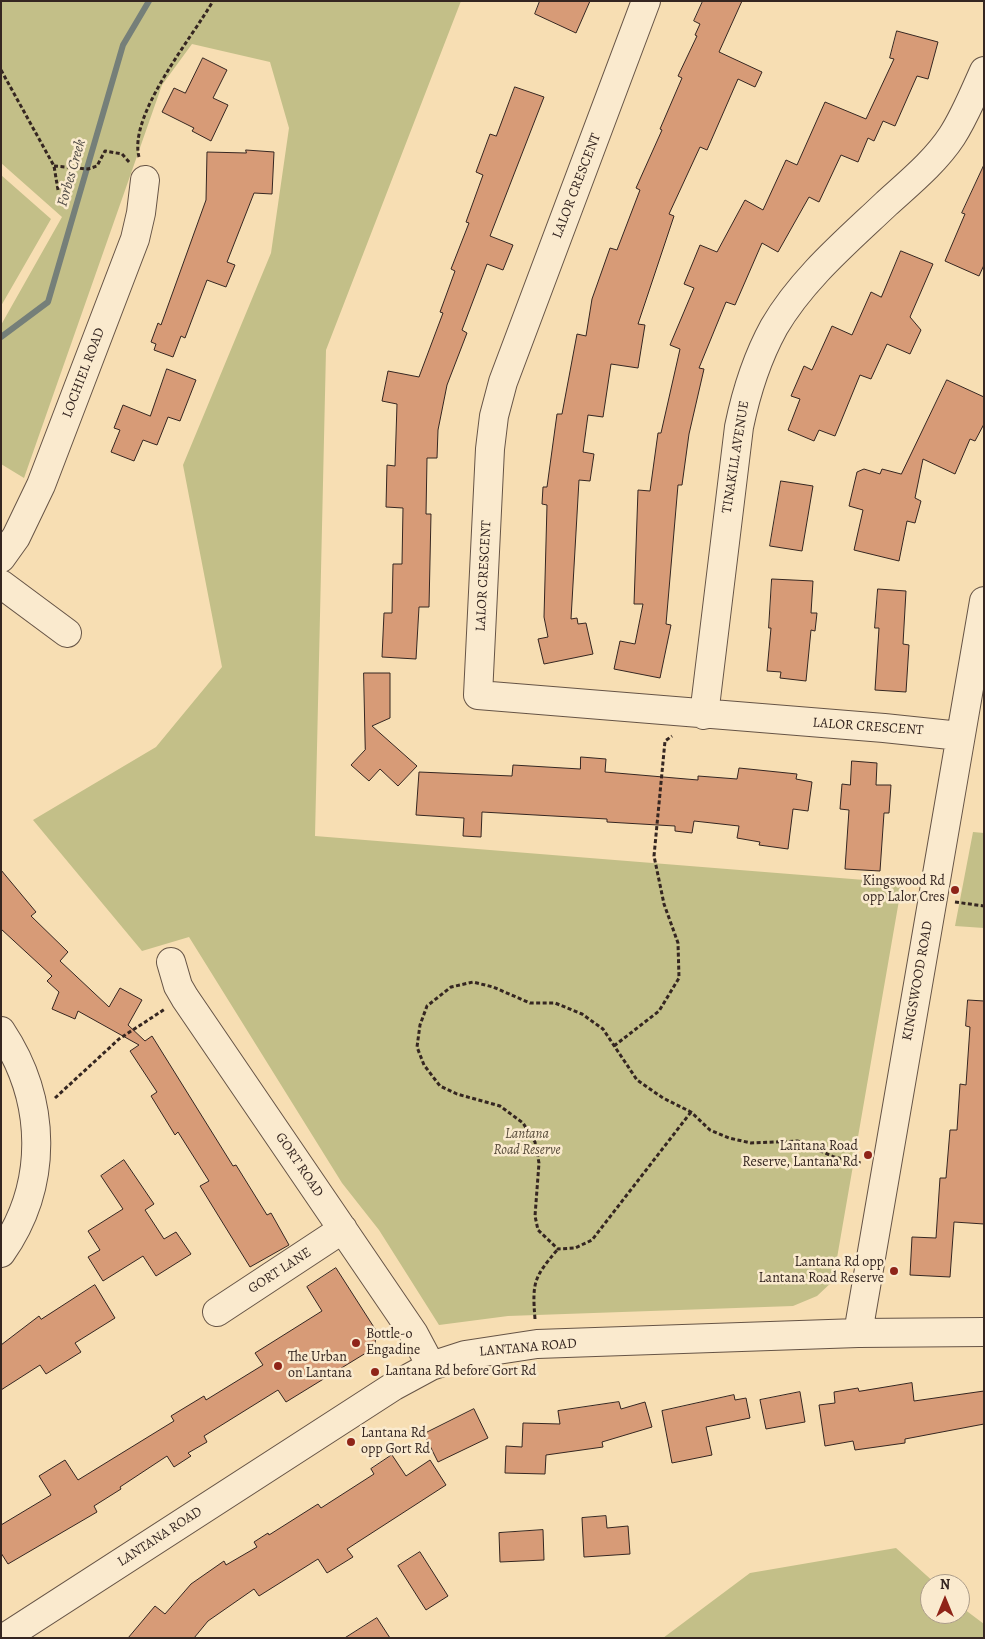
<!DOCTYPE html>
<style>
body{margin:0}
#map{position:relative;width:985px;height:1639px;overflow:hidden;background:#f7deb3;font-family:Alegreya,serif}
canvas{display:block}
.frame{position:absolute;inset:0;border:2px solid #352621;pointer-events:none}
.north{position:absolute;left:920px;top:1574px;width:50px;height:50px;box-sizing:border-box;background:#faeace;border:1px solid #ab9c89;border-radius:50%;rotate:0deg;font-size:14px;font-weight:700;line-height:20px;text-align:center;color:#352621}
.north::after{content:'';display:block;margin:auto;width:18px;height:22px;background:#8f2418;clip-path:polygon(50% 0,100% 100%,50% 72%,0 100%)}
</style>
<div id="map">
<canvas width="985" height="1639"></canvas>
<div class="frame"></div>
<div class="north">N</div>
</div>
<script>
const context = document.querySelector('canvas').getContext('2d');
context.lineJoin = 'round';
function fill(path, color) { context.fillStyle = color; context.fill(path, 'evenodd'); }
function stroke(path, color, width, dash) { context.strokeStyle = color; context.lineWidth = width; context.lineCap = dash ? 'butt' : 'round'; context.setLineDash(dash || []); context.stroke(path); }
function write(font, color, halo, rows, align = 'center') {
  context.font = font + ' Alegreya,serif'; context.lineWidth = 5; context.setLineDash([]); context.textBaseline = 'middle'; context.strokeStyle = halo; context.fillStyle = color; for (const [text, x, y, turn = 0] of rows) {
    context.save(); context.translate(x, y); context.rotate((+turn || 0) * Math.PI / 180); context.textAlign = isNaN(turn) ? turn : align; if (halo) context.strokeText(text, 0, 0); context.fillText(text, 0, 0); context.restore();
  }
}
fill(new Path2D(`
 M1 1H461L326 350 315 836 902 883 833 1281 817 1296 793 1306 508 1316 439 1325 379 1230 342 1183 189 937 142 951 33 820 156 747 222 667 183 465 271 253 289 128 270 62 192 44 162 85 24 478 1 464V325L62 217 1 163Z
 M1 175 51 219 1 306Z
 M973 832 984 833V928L955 926Z
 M896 1548 936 1584H930V1614H960V1606L984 1624V1638H663L750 1573Z`), '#c3bf88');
stroke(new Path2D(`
 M1 337 48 302 123 45 149 1`), '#757f79', 6);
const building = new Path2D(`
 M540 1H590L576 33 535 14Z
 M703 1H742L719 52 762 72 755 87 738 79 707 150 700 147 669 214 674 216 638 324 645 325 638 368 611 364 603 417 588 415 583 452 594 454 590 481 579 480 571 619 577 618 578 624 586 623 593 654 544 664 538 639 548 637 544 617 547 505 542 504 543 487H547L557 414H562L577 334 586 336 592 299 610 248 617 250 640 190 636 188 662 130 660 129 682 78 678 76 697 36 695 35 700 24 694 21Z
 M897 31 938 42 928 79 917 76 895 126 883 121 874 141 868 138 858 162 841 155 819 202 809 197 778 252 762 243 735 305 726 302 699 368 704 369 689 434 682 485H678L666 624 671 625 660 678 614 669 620 641 635 644 643 604H634L638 490 650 491 658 433H661L680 349 670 345 694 288 684 284 700 245 717 252 745 200 763 210 786 160 797 165 825 102 866 119 894 59 890 58Z
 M203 58 227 70 213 98 228 105 211 141 192 131 194 128 162 112 174 88 185 93Z
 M515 87 544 97 490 236 513 245 503 270 487 264 462 330 467 333 447 385 438 430 437 458H427L426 514H431L429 607H419L416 659 382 657 384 613H392L393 564H402L403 508 386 507 387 465 395 466 397 404 382 401 388 371 419 377 443 313 440 312 455 271 451 269 469 223 466 222 483 175 476 172 490 134 496 136Z
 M246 150 274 152 272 194 254 193 227 262 235 265 226 287 207 280 185 338 181 336 173 357 154 350 156 344 151 342 158 323 161 325 206 200 207 152 246 153Z
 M984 165V265L979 276 945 261 965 214 962 213Z
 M901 251 933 264 910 317 921 330 910 354 887 344 871 379 860 375 835 436 819 430 814 441 788 430 800 399 791 396 804 366 812 370 832 326 852 335 871 292 881 297Z
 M167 369 196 380 180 421 168 417 157 445 143 440 134 461 111 452 120 430 114 428 123 405 150 416Z
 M947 380 984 397V424L975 441 970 439 955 474 923 459 915 498 921 501 915 523 907 521 899 561 854 550 863 510 849 506 857 472 864 469 880 474 882 469 901 474Z
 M781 481 813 486 802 551 770 546Z
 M772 579 813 581 811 613H817L815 631 811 630 806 681 780 678 781 672 767 671 771 628H769Z
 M878 589 906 591 903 644 909 645 906 692 875 690 879 628H875Z
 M364 673H390V718L372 726 417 766 398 786 380 769 369 781 351 765 365 750Z
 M581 757 606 759 605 772 698 780V776L737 779 739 768 797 774 796 779 812 782 808 811 793 809 788 849 759 845 760 842 737 838 739 826 694 821 692 833 675 831V826L607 822V819L482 812 481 837 463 836 464 818 416 815 419 772 512 776 513 765 580 769Z
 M852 761 877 763 876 785H891L889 813H884L880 871 845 869 849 810 840 809 842 784 850 785Z
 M1 870 36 912 31 916 68 952 60 961 109 1007 120 988 142 1000 128 1025 145 1041 152 1036 233 1166 236 1165 267 1215 271 1213 289 1245 250 1267 200 1186 209 1181 178 1132 175 1135 151 1096 157 1092 130 1051 139 1045 78 1011 75 1019 52 1009 59 992 47 981 52 976 1 929Z
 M968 1000 984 1001V1224L954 1222 950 1277 910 1275 912 1237 936 1238 940 1178H946L950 1130H957L960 1084 966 1085 970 1027 966 1026Z
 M124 1160 154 1204 145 1210 164 1239 176 1232 191 1254 156 1276 143 1256 103 1281 88 1257 100 1250 88 1231 123 1209 101 1176Z
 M336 1268 377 1332 374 1348 286 1402 278 1390 204 1436 207 1442 188 1453 191 1456 174 1467 167 1456 120 1487 121 1489 94 1506 97 1512 8 1564 1 1553V1525L51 1495 39 1476 65 1460 78 1480 174 1421 171 1416 204 1396 206 1400 263 1365 255 1353 322 1311 307 1287Z
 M95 1285 115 1318 75 1343 81 1352 46 1374 40 1365 1 1390V1345L39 1316 41 1319Z
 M912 1383 914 1401 984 1391V1424L905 1439V1443L855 1450 853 1441 825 1446 819 1405 835 1403 834 1392 858 1388 859 1391Z
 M800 1392 805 1422 766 1429 760 1400Z
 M734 1395 735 1400 746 1398 750 1418 706 1427 712 1455 672 1463 662 1411Z
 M619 1402 621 1409 645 1402 652 1427 602 1442 603 1447 546 1455 545 1474 505 1473 506 1446 522 1447 523 1423 560 1424 558 1411Z
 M474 1409 488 1438 438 1462 424 1434Z
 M392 1455 406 1476 430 1460 446 1485 347 1549 353 1557 327 1573 318 1559 259 1596 254 1589 208 1621 194 1638H128L155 1606 165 1614 191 1584 224 1561 226 1565 257 1547 254 1542 268 1533 269 1535 318 1504 321 1508 374 1474 371 1469Z
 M606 1516 607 1528 628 1526 630 1554 584 1557 582 1518Z
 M543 1530 544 1560 500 1562 499 1533Z
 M420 1552 448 1596 426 1610 398 1566Z
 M377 1618 390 1638H345Z`);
fill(building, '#d79b77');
stroke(building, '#352621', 1);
const minor = new Path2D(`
 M646 1 503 382 494 416 490 449 478 695 884 728 960 736
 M1 558 16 537 41 485 135 239 141 213 145 180
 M1 584 67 633
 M704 715 739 427C746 393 757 358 774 327 802 279 846 242 886 204 909 183 935 162 952 136 965 116 974 93 984 71
 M171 962 178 986 185 998 414 1334 431 1366
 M1 1031C47 1100 49 1185 1 1253
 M217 1312 343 1229
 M858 1333 984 601
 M4 1638 394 1386 431 1366 465 1355 537 1344 858 1333 984 1332`);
stroke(minor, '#665446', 30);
stroke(new Path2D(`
 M1 70 54 166 58 190
 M139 157C128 115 192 38 213 1
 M54 166 88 169 97 166 105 151 122 154 130 163
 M955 902 984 906
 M614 1046 659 1011 679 978 678 943 664 904 654 856 665 741 672 736
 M55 1098 119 1039 165 1009
 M691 1112 592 1240 575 1248 558 1249 538 1230 535 1216 539 1163 535 1142 523 1123 500 1106 457 1094 440 1086 424 1065 417 1047 420 1025 427 1006 451 987 473 982 493 987 530 1003H555L582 1014 603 1029 637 1080 663 1098 691 1112 710 1130 729 1138 751 1143 798 1141 834 1157 861 1163
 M535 1319C532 1282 534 1277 558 1249`), '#352621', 3, [4, 2.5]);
stroke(minor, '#faeace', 28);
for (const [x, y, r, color] of [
 [955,890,5,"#8f2418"],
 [868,1155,5,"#8f2418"],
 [894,1271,5,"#8f2418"],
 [356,1343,5,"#8f2418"],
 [278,1366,5,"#8f2418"],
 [375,1372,5,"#8f2418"],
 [351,1442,5,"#8f2418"]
]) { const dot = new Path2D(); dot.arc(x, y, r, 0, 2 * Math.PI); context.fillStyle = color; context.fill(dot); stroke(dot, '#faeace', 2); }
write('14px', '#352621', '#faeace', [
 ["LALOR CRESCENT",577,186,-69],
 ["LOCHIEL ROAD",84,373,-69],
 ["TINAKILL AVENUE",736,457,-81],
 ["LALOR CRESCENT",484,576,-87],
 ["LALOR CRESCENT",868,727,4],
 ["KINGSWOOD ROAD",918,981,-80],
 ["GORT ROAD",299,1165,56],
 ["GORT LANE",280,1271,-33],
 ["LANTANA ROAD",528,1348,-5],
 ["LANTANA ROAD",160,1537,-33]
]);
write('14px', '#352621', '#faeace', [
 ["Kingswood Rd",945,882,"right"],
 ["opp Lalor Cres",945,898,"right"],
 ["Lantana Road",858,1147,"right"],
 ["Reserve, Lantana Rd",858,1163,"right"],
 ["Lantana Rd opp",884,1263,"right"],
 ["Lantana Road Reserve",884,1279,"right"],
 ["Bottle-o",366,1335],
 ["Engadine",366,1351],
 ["The Urban",288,1358],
 ["on Lantana",288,1374],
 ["Lantana Rd before Gort Rd",385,1372],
 ["Lantana Rd",361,1434],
 ["opp Gort Rd",361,1450]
], 'left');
write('italic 14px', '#584c3b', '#faeace', [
 ["Lantana",527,1135],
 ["Road Reserve",527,1151]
]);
write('italic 15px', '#504b46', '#faeace', [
 ["Forbes Creek",72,173,-74]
]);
</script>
